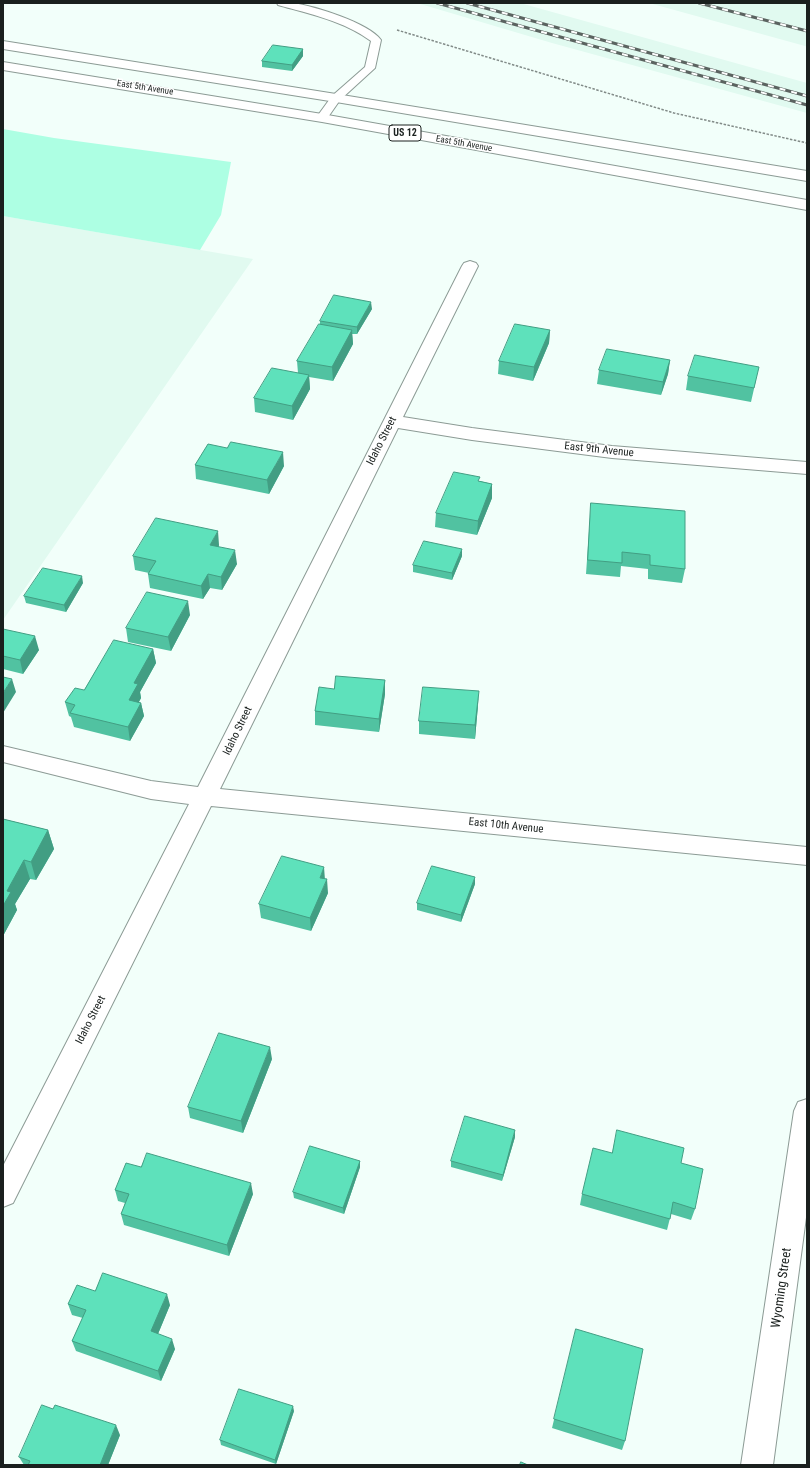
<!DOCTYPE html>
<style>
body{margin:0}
#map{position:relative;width:810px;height:1468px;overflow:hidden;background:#f2fffa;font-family:"Roboto Condensed",sans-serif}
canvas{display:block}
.frame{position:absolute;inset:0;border:4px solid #1a201e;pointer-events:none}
</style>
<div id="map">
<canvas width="810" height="1468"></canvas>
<div class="frame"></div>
</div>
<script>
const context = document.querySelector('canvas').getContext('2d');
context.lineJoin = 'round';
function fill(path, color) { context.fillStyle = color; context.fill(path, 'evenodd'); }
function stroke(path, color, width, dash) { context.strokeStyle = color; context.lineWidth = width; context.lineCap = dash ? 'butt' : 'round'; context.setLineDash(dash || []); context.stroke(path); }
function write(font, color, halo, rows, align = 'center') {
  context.font = font + ' "Roboto Condensed",sans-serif'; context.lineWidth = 3; context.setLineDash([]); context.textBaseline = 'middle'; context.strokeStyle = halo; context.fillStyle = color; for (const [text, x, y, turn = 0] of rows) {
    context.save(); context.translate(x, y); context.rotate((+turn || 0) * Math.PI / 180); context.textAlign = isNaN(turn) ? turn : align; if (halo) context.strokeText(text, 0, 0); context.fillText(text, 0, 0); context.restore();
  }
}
fill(new Path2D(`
 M417 3H520L807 83V113L552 43Z
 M649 3H807V47L805 46Z
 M3 216 253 259 3 620Z`), '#e1faf0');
fill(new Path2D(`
 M3 129 54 138 231 162 221 215 200 250 3 216Z`), '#adffe3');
const service = new Path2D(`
 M277 3C282 3 288 2 293 3 314 6 369 23 381 40L375 68 340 100 326 120 322 121 316 118 332 96 365 67 371 41C344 21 310 14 278 5Z`);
const minor = new Path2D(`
 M470 261 476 263 478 266 403 417 472 428 612 446 807 462V474L612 458 472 440 398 428 220 789 807 847V865L211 806 13 1203 3 1207V1166L189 804 151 799 3 762V746L151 781 198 787 462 266 464 263Z
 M807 1099V1210L773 1465H741L794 1111 798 1102Z`);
const primary = new Path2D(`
 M3 41 336 94 807 171V181L336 102 3 49Z
 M3 62 322 114 807 200V210L322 122 3 70Z`);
stroke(service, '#8c9b95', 2);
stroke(minor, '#8c9b95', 2);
stroke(primary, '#8c9b95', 2);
stroke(new Path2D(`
 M397 30 674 113 807 143`), '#828b88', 1.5, [2.5, 1.5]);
fill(service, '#fff');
fill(minor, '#fff');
fill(primary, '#fff');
const rail = new Path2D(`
 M437 3 807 105
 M467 3 807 96
 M699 3 807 31`);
stroke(rail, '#5b6360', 3);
stroke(rail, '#fff', 2, [6]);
fill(new Path2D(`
 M303 49V56L292 71 262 67V61Z
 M372 309 357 334H352L353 344 333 381 309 377 310 389 293 420 255 412 254 398 298 373 297 361 320 324V321Z
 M550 330 549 343 533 381 498 374 499 361Z
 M670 360 668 374 661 395 597 384 599 370Z
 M688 376 756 380 751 402 686 390Z
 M195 465 284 466 269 494 196 479Z
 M480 481 492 484V498L477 535 435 527 436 513Z
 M591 503 685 569 682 583 648 579V569L621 566 620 577 586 574 590 517Z
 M219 545V547L237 564 222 590 210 588 203 599 150 588 148 574 149 573 135 570 133 556Z
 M462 556 452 580 413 572V565Z
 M83 583 66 612 26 603 24 596Z
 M190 615 171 651 128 642 126 628Z
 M3 629 39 650 23 674 3 669Z
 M153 649 156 663 140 692 141 698 139 702 141 703 144 716 130 741 74 727 71 717 69 716 65 702 84 690Z
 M385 680V694L379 732 315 725V711L334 689Z
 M478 705 475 739 419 734V721Z
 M3 819 48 830 54 849 36 880 30 879 15 904 17 910 3 936Z
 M475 884 461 922 417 910V903Z
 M328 893 311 931 261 918 259 904Z
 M272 1059 243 1133 190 1118 188 1107Z
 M515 1137 502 1181 451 1167V1161Z
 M612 1153 681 1163 695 1209 691 1220 671 1214 667 1230 580 1205 582 1194Z
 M360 1161V1167L344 1214 294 1198 293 1192Z
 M141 1167 253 1194 229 1256 124 1225 121 1214 125 1203 118 1201 115 1190Z
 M95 1291 170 1305 158 1334 175 1349 161 1381 76 1351 72 1341 83 1318 72 1315 68 1304Z
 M576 1329 625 1441 622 1450 552 1428Z
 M294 1411 276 1464 221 1445 220 1440Z
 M120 1435 108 1465H24L19 1457Z`), '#51c2a1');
fill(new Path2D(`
 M303 49V56L292 71V65Z
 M371 302 372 309 357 334V327Z
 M352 330 353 344 333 381 332 367Z
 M550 330 549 343 533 381 534 367Z
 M670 360 668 374 661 395 663 382Z
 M309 375 310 389 293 420 292 406Z
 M283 452 284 466 269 494 267 480Z
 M492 484V498L477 535 478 521Z
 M218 531 219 545 212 559 210 545Z
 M462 549V556L452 580V573Z
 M235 550 237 564 222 590 221 577Z
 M208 574 210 588 203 599 201 586Z
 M82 576 83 583 66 612 64 605Z
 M188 601 190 615 171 651 168 637Z
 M35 636 39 650 23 674 20 660Z
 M153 649 156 663 140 692 141 698 132 714 129 700 134 683Z
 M12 679 16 692 3 713V693Z
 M385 680V694L379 732V719Z
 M479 691 478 705 475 739V725Z
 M141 703 144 716 130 741 128 727Z
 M48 830 54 849 36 880 31 862Z
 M24 860 30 879 15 904 17 910 3 936V906L7 891Z
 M324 867 325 880 320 878Z
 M475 877V884L461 922V915Z
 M327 879 328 893 311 931 310 918Z
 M270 1047 272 1059 243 1133 241 1121Z
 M515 1130V1137L502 1181 503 1175Z
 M360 1161V1167L344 1214 343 1208Z
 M251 1183 253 1194 229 1256 227 1245Z
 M167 1294 170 1305 155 1341 151 1331Z
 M172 1339 175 1349 161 1381 158 1371Z
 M293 1406 294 1411 276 1464 275 1460Z
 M116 1425 120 1435 108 1465H100Z`), '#429e83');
const building = new Path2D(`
 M273 45 303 49 292 65 262 61Z
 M334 295 371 302 357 327 320 321Z
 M319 324 352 330 332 367 297 361Z
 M515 324 550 330 534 367 499 361Z
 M607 349 670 360 663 382 599 370Z
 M695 355 759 367 754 388 688 376Z
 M272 368 309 375 292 406 254 398Z
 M231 442 283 452 267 480 195 465 208 444 227 448Z
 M454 472 480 477 478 481 492 484 478 521 436 513Z
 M591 503 685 511V569L650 565V555L622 552V563L588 560Z
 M156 518 218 531 210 545 235 550 221 577 208 574 201 586 148 574 156 561 133 556Z
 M424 541 462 549 452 573 413 565Z
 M43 568 82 576 64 605 24 596Z
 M147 592 188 601 168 637 126 628Z
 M3 629 35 636 20 660 3 656Z
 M114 640 153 649 134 683 138 684 129 700 141 703 128 727 70 713 75 705 65 702 75 688 84 690Z
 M336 676 385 680 379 719 315 711 319 687 334 689Z
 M3 677 12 679 3 693Z
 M423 687 479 691 475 725 419 721Z
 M3 819 48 830 31 862 24 860 7 891 11 892 3 906Z
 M282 856 324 867 320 878 327 879 310 918 259 904Z
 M432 866 475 877 461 915 417 903Z
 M219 1033 270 1047 241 1121 188 1107Z
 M465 1116 515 1130 503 1175 451 1161Z
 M617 1130 684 1148 681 1163 703 1169 695 1209 673 1202 670 1219 582 1194 593 1148 612 1153Z
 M310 1146 360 1161 343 1208 293 1192Z
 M147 1153 251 1183 227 1245 121 1214 129 1194 115 1190 126 1163 141 1167Z
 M103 1273 167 1294 151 1331 172 1339 158 1371 72 1341 86 1310 68 1304 77 1285 95 1291Z
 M576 1329 643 1349 625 1441 554 1419Z
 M239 1389 293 1406 275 1460 220 1440Z
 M42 1405 53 1409 55 1405 116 1425 100 1465H28L30 1461 19 1457Z
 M521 1462 528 1465H520Z`);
fill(building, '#5ee1bb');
stroke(building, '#429e83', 1);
write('9px', '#1a201e', '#fff', [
 ["East 5th Avenue",145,88,9],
 ["East 5th Avenue",464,144,10]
]);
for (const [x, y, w] of [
 [405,133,32]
]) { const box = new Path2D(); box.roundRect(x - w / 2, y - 8, w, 16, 3); context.fillStyle = '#fff'; context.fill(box); stroke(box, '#1a201e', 1); }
write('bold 10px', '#1a201e', null, [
 ["US 12",405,133]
]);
write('11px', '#1a201e', '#fff', [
 ["Idaho Street",382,441,-63],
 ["East 9th Avenue",599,450,6],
 ["Idaho Street",238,731,-64],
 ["East 10th Avenue",506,826,6],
 ["Idaho Street",91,1020,-63]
]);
write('13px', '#1a201e', '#fff', [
 ["Wyoming Street",782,1288,-82]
]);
</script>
